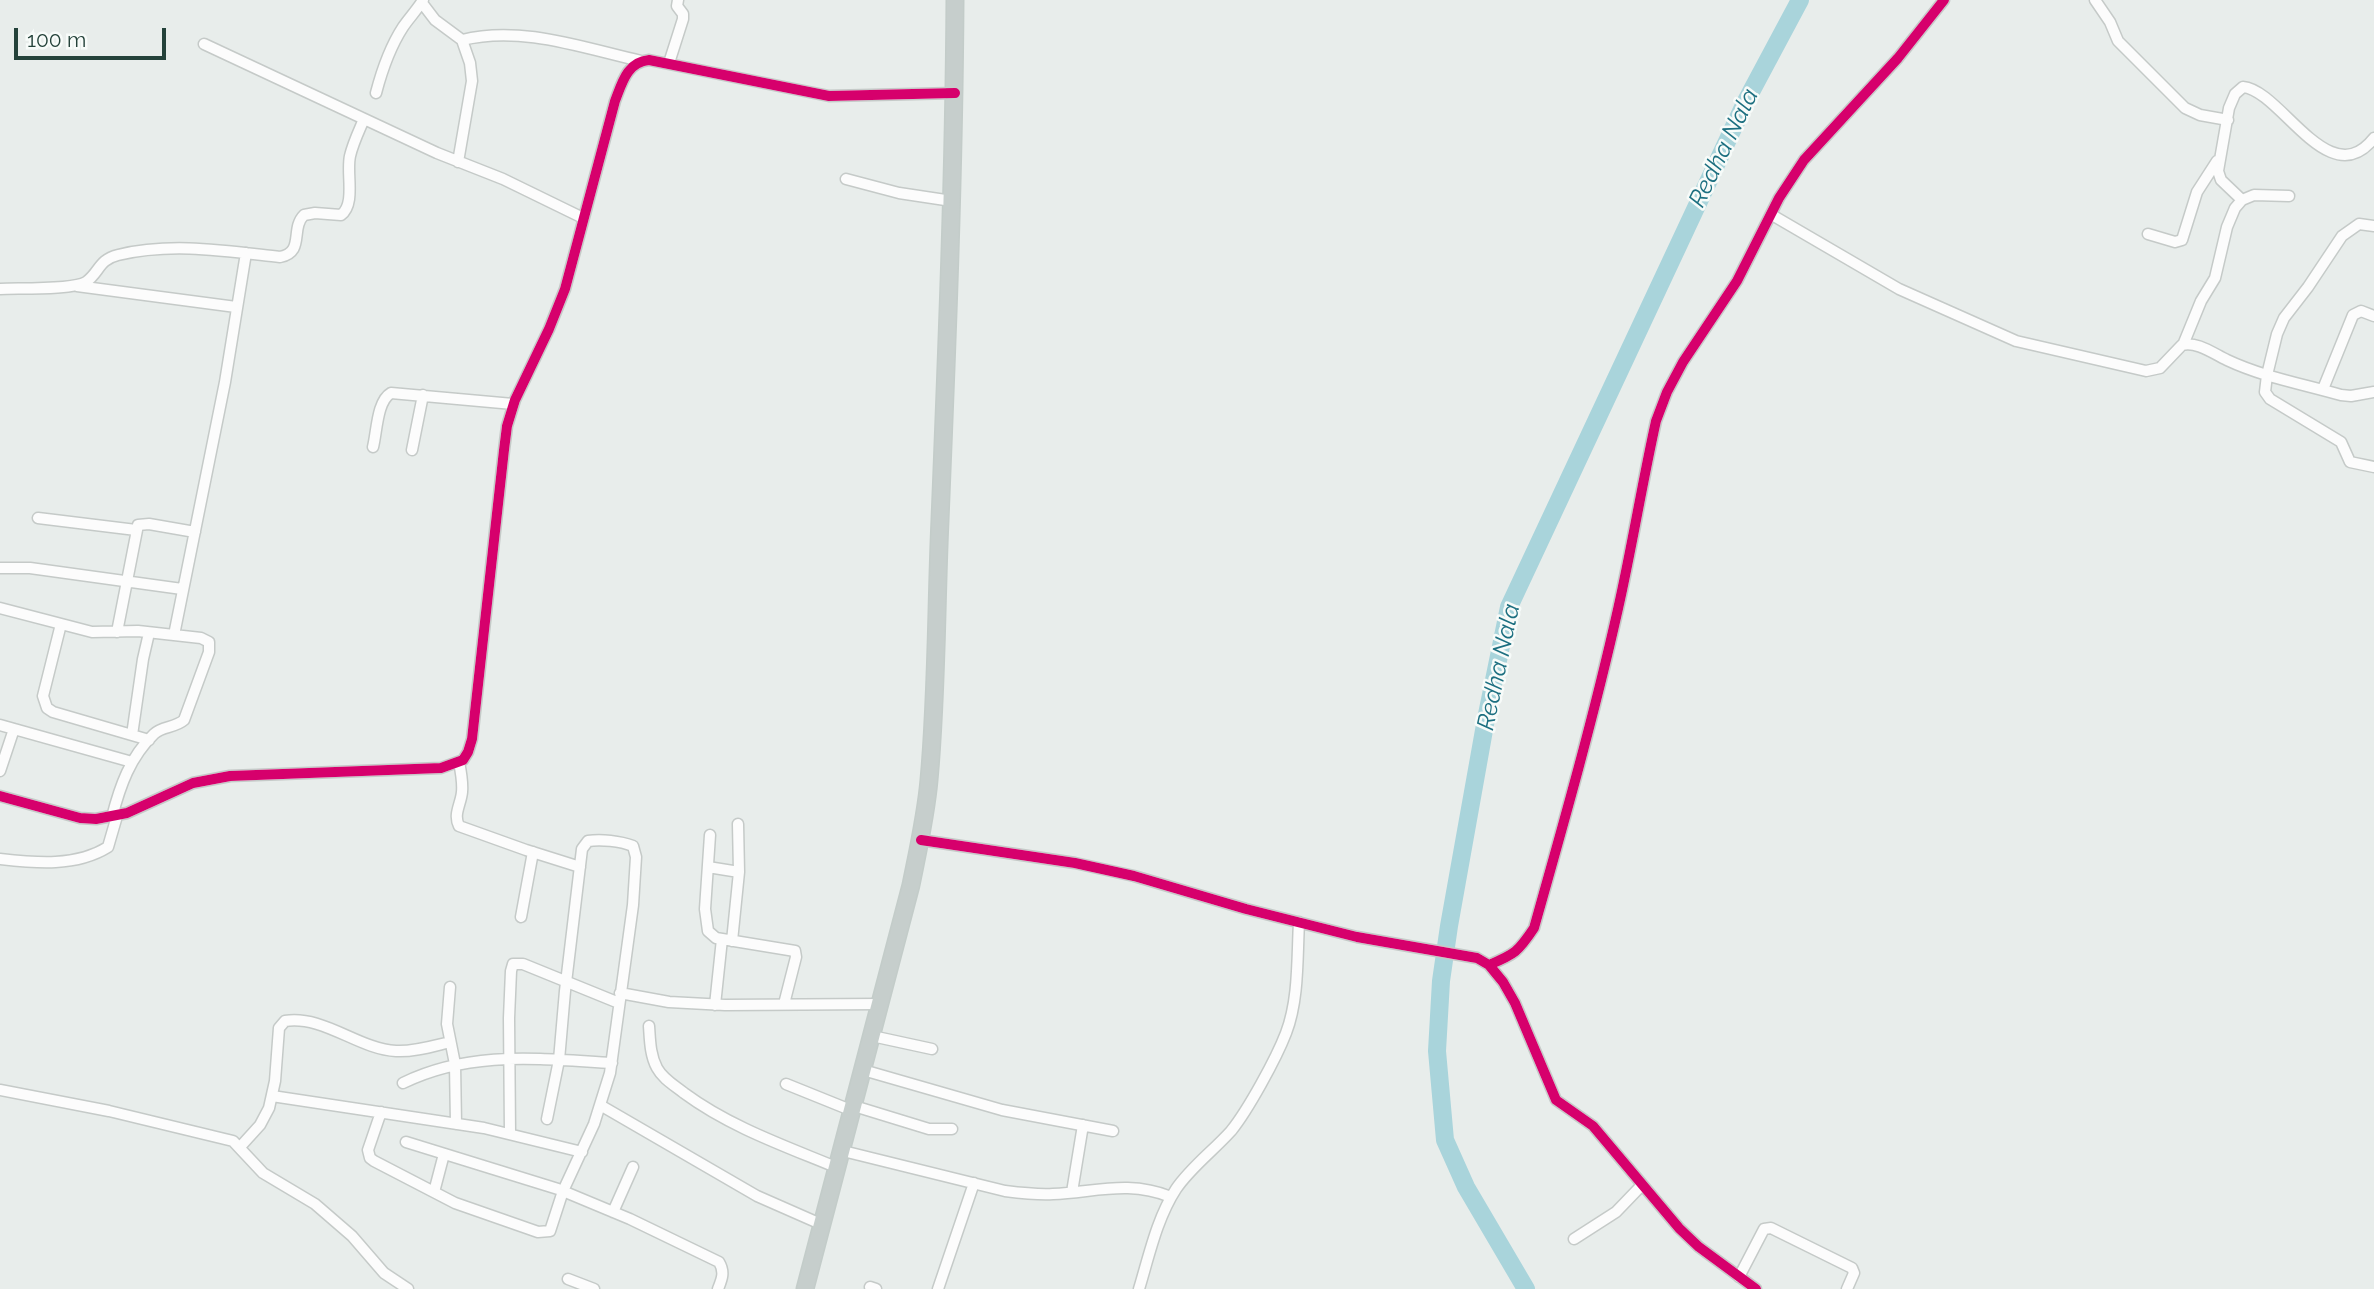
<!DOCTYPE html>
<style>
body{margin:0}
#map{position:relative;width:2374px;height:1289px;overflow:hidden;background:#e8edeb;font-family:Raleway,sans-serif}
canvas{display:block}
.scale{position:absolute;left:14px;top:28px;width:152px;height:32px;box-sizing:border-box;border:4px solid #24423a;border-top:0;padding-left:9px;font-size:21px;line-height:24px;white-space:nowrap;color:#24423a;-webkit-text-stroke:5px #f7fbf9;paint-order:stroke}
</style>
<div id="map">
<canvas width="2374" height="1289"></canvas>
<div class="scale">100 m</div>
</div>
<script>
const context = document.querySelector('canvas').getContext('2d');
context.lineJoin = 'round';
function stroke(path, color, width, dash) { context.strokeStyle = color; context.lineWidth = width; context.lineCap = dash ? 'butt' : 'round'; context.setLineDash(dash || []); context.stroke(path); }
function write(font, color, halo, rows, align = 'center') {
  context.font = font + ' Raleway,sans-serif'; context.lineWidth = 5; context.setLineDash([]); context.textBaseline = 'middle'; context.strokeStyle = halo; context.fillStyle = color; for (const [text, x, y, turn = 0] of rows) {
    context.save(); context.translate(x, y); context.rotate((+turn || 0) * Math.PI / 180); context.textAlign = isNaN(turn) ? turn : align; if (halo) context.strokeText(text, 0, 0); context.fillText(text, 0, 0); context.restore();
  }
}
stroke(new Path2D(`
 M1526 1289 1466 1187 1445 1140 1437 1051 1441 981 1449 926 1486 719 1509 607 1745 103 1800 0`), '#a9d4db', 18);
const minor = new Path2D(`
 M2095 0 2110 22 2118 41 2185 108 2200 115 2228 120
 M422 3 435 20 462 40 470 63 472 81 458 162
 M462 40C521 25 583 48 641 61
 M204 44 437 153 503 179 583 218
 M669 63 683 19V14L677 6 678 0
 M376 93C382 70 390 47 403 27 409 18 417 10 423 0
 M846 179 899 193 952 201
 M2242 200 2221 180 2218 171 2229 108 2235 94 2243 87C2281 90 2329 195 2374 138
 M1772 215 1899 289 2016 341 2146 371 2160 368 2182 345C2197 341 2214 354 2227 360 2263 377 2303 384 2341 395L2351 396 2374 392
 M2374 226 2359 224 2342 236 2308 287 2284 318 2277 334 2267 375 2265 392 2270 399 2341 442 2350 462 2374 467
 M2148 234 2175 242 2182 240 2197 192 2217 161
 M77 286 236 307
 M0 289C18 288 73 290 86 282 100 272 98 260 118 255 172 242 226 251 280 257 305 252 290 229 304 215L315 213 341 215C356 204 346 173 350 156 353 143 359 131 364 119
 M2183 345 2201 301 2215 278 2227 227 2235 208 2242 200 2254 195 2289 196
 M2323 389 2353 315 2361 311 2374 316
 M373 447C377 431 377 401 391 393L513 404
 M412 450 423 395
 M38 518 136 530
 M0 568H30L182 589
 M0 608 92 632 138 631 201 638 209 642V652L184 720C175 728 162 726 154 734 130 757 120 786 112 817
 M61 624 43 696 47 708 53 712 149 740
 M117 632 138 525 149 524 195 532
 M174 635 225 382 246 253
 M0 725 132 762
 M132 735 143 659 149 633
 M459 762C461 772 463 782 462 792 461 804 453 814 459 826L526 850 580 867
 M0 771 14 729
 M0 796 80 818 96 819 127 813 193 783 230 776 441 768 463 760 468 752 472 739 504 450 507 426 515 400 549 329 565 289 615 101C622 83 627 62 649 60L829 96 955 93
 M710 835 705 909 708 931 716 938 795 951 796 957 784 1004
 M921 840 1075 863 1134 876 1246 909 1357 937 1477 958 1489 965 1503 982 1515 1003 1556 1100 1593 1126 1679 1228 1699 1247 1756 1289
 M0 859C36 863 76 867 108 847L117 816
 M708 867 739 872
 M521 917 533 852
 M732 941 739 872 738 824
 M1489 965C1515 954 1518 952 1534 928 1564 822 1594 716 1618 609 1632 547 1642 484 1656 421L1667 392 1683 362 1737 281 1779 198 1804 160 1898 58 1944 0
 M450 987 447 1024 455 1064 456 1124
 M620 993 669 1002 725 1005 880 1004
 M715 1005 722 939
 M649 1026C650 1040 650 1055 657 1068 663 1079 674 1085 684 1093 730 1127 785 1146 838 1168
 M872 1036 932 1049
 M863 1070 1002 1110 1113 1131
 M403 1083C471 1050 539 1059 612 1063
 M786 1084 853 1111
 M0 1090 109 1111 233 1141 263 1173 315 1204 352 1236 384 1273 408 1289
 M272 1096 484 1128 582 1152
 M600 1105 757 1196 823 1225
 M854 1106 929 1129H952
 M381 1112 368 1150 370 1158 374 1161 455 1203 538 1232 550 1231 563 1191 594 1124 610 1073 633 905 636 857 633 846C620 841 601 839 588 841L582 849 565 991 559 1060 547 1119
 M510 1133 509 1018 511 971 513 964H523L619 1003
 M406 1142 558 1189 630 1219 719 1262C725 1272 722 1279 718 1289
 M240 1147 260 1125 269 1108 275 1081 279 1028 285 1021C324 1015 358 1049 396 1051 414 1052 433 1046 450 1042
 M843 1151 1005 1191C1021 1193 1037 1195 1053 1194 1096 1192 1129 1180 1171 1197
 M434 1192 444 1154
 M1072 1192 1083 1125
 M613 1212 633 1167
 M1574 1239 1616 1212 1642 1185
 M1739 1277 1764 1229 1771 1228 1852 1268 1854 1273 1847 1289
 M568 1279 594 1289
 M870 1287 876 1289
 M938 1289 974 1183
 M1139 1289C1149 1256 1157 1218 1176 1189 1191 1167 1213 1151 1231 1131 1248 1110 1276 1059 1286 1033 1299 999 1297 958 1299 922`);
const trunk = new Path2D(`
 M805 1289 911 885C918 850 926 815 929 780 937 694 936 607 940 520 947 347 954 174 955 0`);
stroke(minor, '#c5cac8', 13);
stroke(trunk, '#c3ccc9', 19);
stroke(minor, '#fcfcfc', 10);
stroke(trunk, '#c6cecc', 16);
stroke(new Path2D(`
 M0 796 80 818 96 819 127 813 193 783 230 776 441 768 463 760 468 752 472 739 504 450 507 426 515 400 549 329 565 289 615 101C622 83 627 62 649 60L829 96 955 93
 M921 840 1075 863 1134 876 1246 909 1357 937 1477 958 1489 965 1503 982 1515 1003 1556 1100 1593 1126 1679 1228 1699 1247 1756 1289
 M1489 965C1515 954 1518 952 1534 928 1564 822 1594 716 1618 609 1632 547 1642 484 1656 421L1667 392 1683 362 1737 281 1779 198 1804 160 1898 58 1944 0`), '#d6006c', 10);
write('italic 24px', '#1c6f80', '#f7fbf9', [
 ["Redha Nala",1724,148,-64],
 ["Redha Nala",1499,667,-78]
]);
</script>
